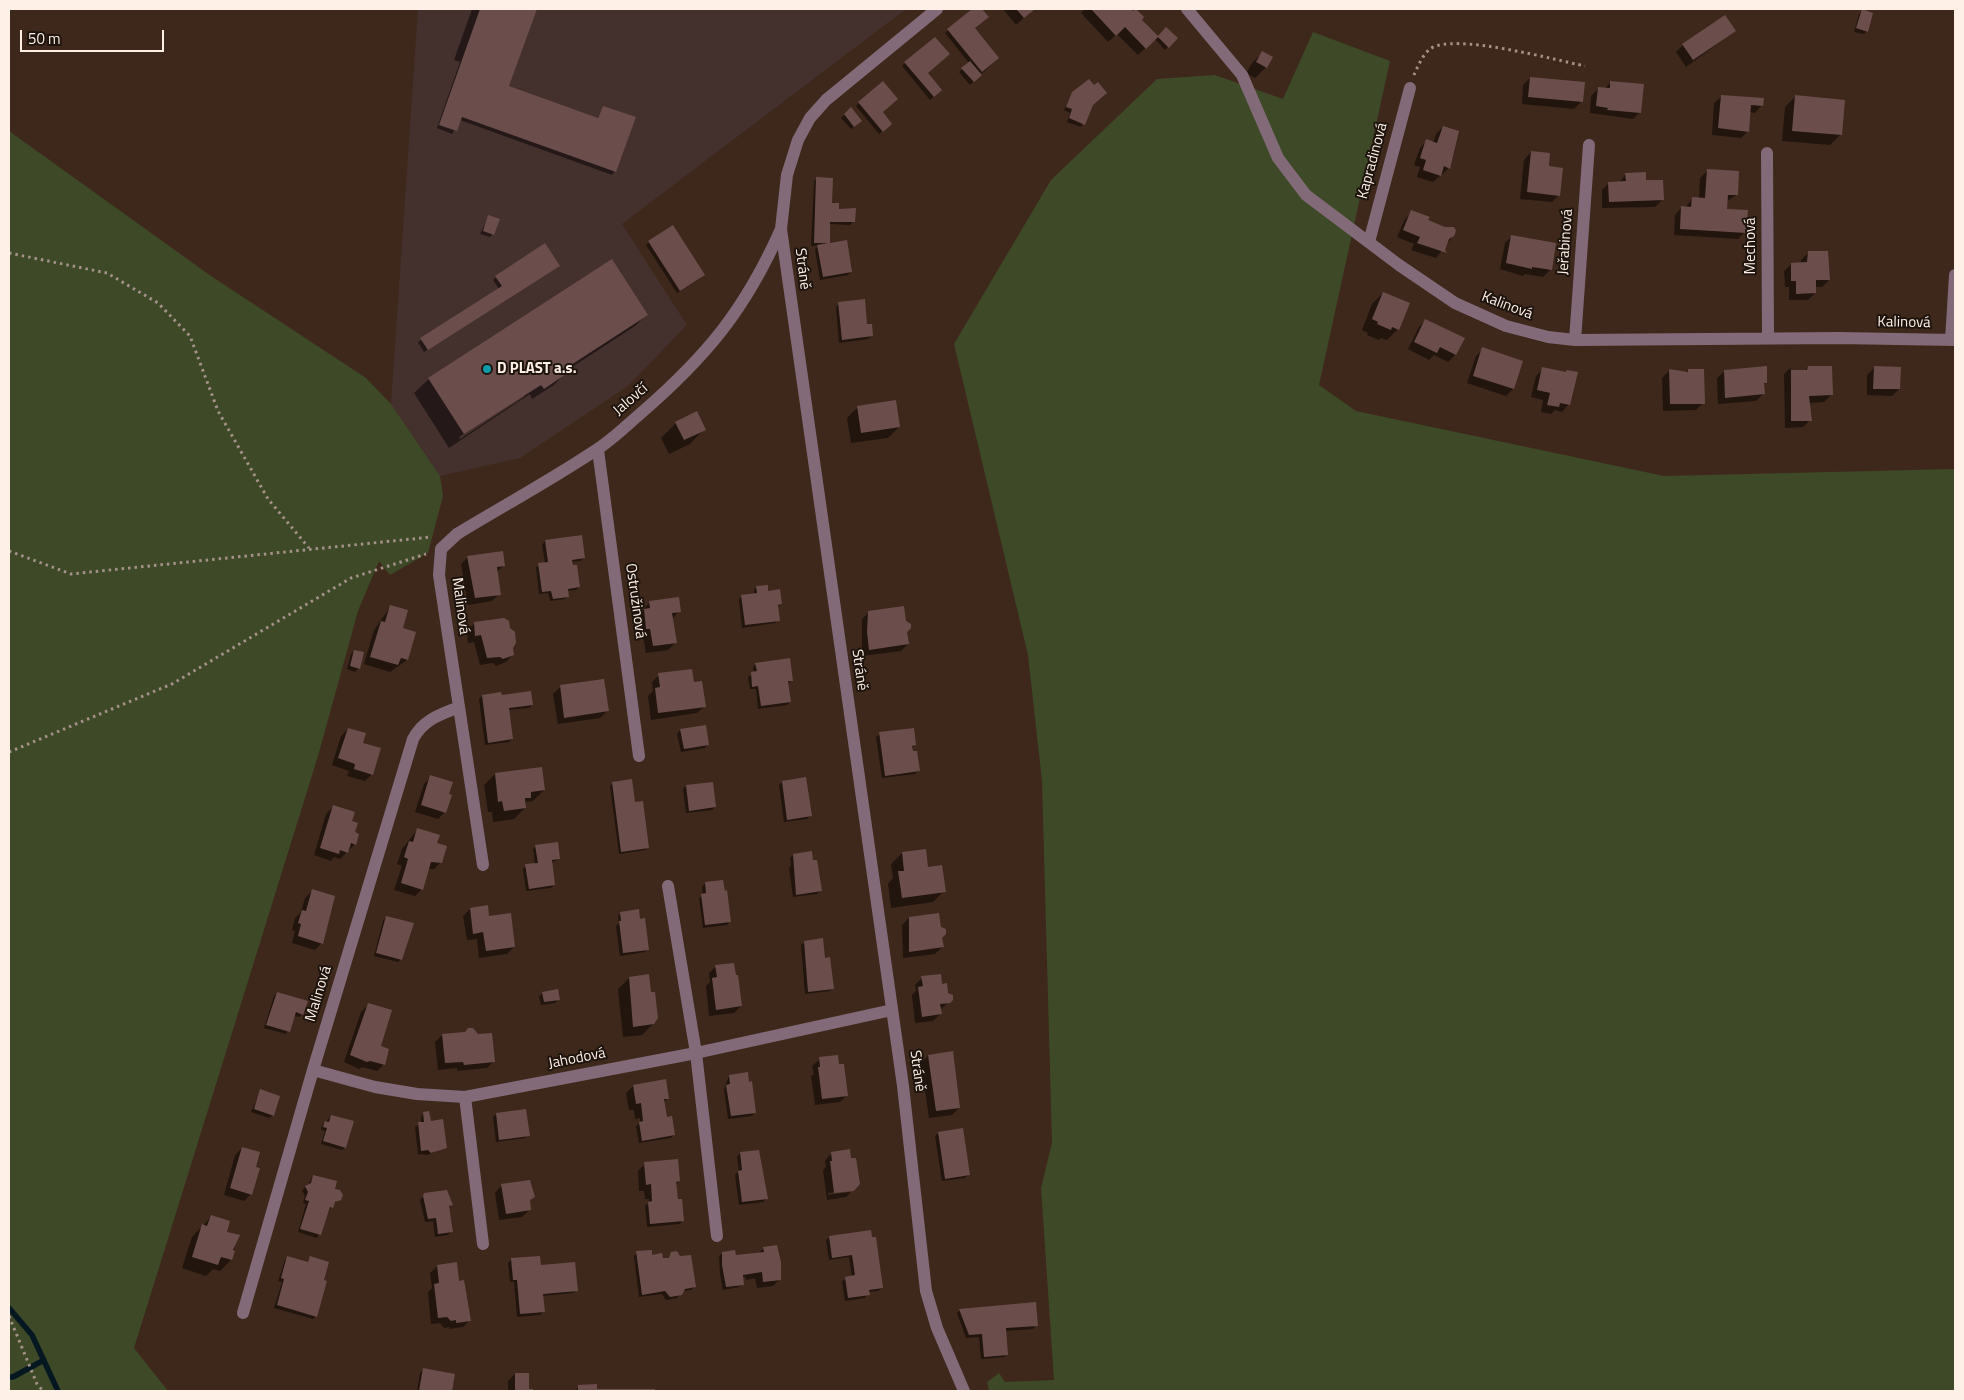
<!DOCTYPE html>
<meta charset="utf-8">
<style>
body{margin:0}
#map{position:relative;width:1964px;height:1400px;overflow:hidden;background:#3e281b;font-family:"Titillium Web",sans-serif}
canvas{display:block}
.frame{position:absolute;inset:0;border:10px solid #feefe7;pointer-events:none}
.scale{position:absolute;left:20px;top:30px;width:144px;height:22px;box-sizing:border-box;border:2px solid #feefe7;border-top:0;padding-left:6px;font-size:15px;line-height:18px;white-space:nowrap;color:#feefe7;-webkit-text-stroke:4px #1d140e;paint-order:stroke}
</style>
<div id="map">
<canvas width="1964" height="1400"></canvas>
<div class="frame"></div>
<div class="scale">50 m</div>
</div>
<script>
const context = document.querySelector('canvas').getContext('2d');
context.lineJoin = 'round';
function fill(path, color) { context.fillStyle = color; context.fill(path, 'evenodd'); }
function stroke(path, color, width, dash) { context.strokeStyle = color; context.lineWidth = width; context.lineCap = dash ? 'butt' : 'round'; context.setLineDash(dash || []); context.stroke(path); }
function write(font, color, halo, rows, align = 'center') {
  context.font = font + ' "Titillium Web",sans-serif'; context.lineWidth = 4; context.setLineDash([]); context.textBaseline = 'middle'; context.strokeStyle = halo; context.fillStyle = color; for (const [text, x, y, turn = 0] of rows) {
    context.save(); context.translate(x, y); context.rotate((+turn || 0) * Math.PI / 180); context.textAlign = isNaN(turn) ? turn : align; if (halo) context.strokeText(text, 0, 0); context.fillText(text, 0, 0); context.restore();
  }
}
fill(new Path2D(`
 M418 9H906L622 224 687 325 628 386 520 458 440 476 391 404Z`), '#44302d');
fill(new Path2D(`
 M1313 32 1390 61 1319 385 1356 411 1664 476 1955 469V1391H989L987 1382 999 1373 1005 1382 1054 1380 1041 1188 1052 1143 1042 781 1028 655 954 344 1051 180 1157 79 1215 75 1283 99Z
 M9 131 211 276 366 378 391 404 440 476 443 496 428 553 390 575 379 561 358 611 318 756 134 1348 168 1391H9Z`), '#3e4928');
fill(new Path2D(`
 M472 9H536L507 87 597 119 603 107 615 171 612 175 460 120 452 134 437 128 460 62 454 60Z
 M973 9H981L987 17 973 29 995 61 970 85 959 72 969 63 945 33Z
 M1003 9H1033L1016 25Z
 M1085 9H1129L1158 38 1166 29 1176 38 1165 50 1155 39 1138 55 1117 34 1108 42 1081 13Z
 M1862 11 1867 31 1864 34 1854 32 1859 14Z
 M1735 31 1686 67 1676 52 1683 45Z
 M1263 52 1266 67 1255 78 1246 73 1252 63Z
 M905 63 927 73 941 90 930 100 902 66Z
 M1530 78 1581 102 1574 109 1522 104 1523 85Z
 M1611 82 1640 112 1633 119 1590 113 1591 96 1598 89H1604Z
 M1073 93 1091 105 1081 127 1067 122 1070 113 1064 110Z
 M1722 96 1762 105 1755 113 1749 112 1748 131 1741 138 1712 135 1714 103Z
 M1796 96 1841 134 1830 145 1782 141 1785 107Z
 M859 103 881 112 888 127 879 134 856 106Z
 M851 109 858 124 851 129 841 118Z
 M1443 127 1452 149 1455 150 1449 168 1433 182 1417 177 1420 167 1414 165 1420 148 1427 141 1433 143 1436 134Z
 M1531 152 1559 195 1552 202 1520 199 1524 160Z
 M1707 171 1736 195 1726 202V210L1745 232 1738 239 1674 235 1675 215 1682 207 1685 208 1692 199H1699L1700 178Z
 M1626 174 1644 182 1662 200 1655 207 1602 208V190L1609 183H1619Z
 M817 178 831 204 853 222 850 225 829 224 828 244 851 272 848 275 820 280 815 249 818 246H811L814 181Z
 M1412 212 1453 236 1436 258 1411 250 1414 244 1397 237 1405 219Z
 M489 216 493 234 490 237 480 234Z
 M1512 236 1550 270 1543 277 1525 274 1523 276 1500 269 1505 243Z
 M649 242 701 278 677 293 646 245Z
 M1808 253 1829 280 1822 287H1815V293L1808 300H1789V287H1785L1784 271 1791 264H1801V260Z
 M555 269 424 352 418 342 499 289 493 280 496 277Z
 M1383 293 1398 329 1387 340 1381 338 1379 340 1367 335 1368 333 1362 330 1372 304Z
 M839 304 866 326 872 336 868 339 839 343 836 307Z
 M646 315 635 326 563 373 564 374 554 385 532 399 530 394 449 448 414 393 429 379ZM524 394V397L460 439 459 437Z
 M1426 320 1463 339 1455 355 1448 362 1434 355 1429 360 1408 349 1419 327Z
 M1483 349 1522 362 1513 389 1506 396 1467 383 1476 356Z
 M1808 367 1831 395 1824 402 1809 403 1810 420 1803 427 1785 428 1784 374 1790 368 1792 373 1804 371Z
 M1874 368 1899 389 1892 396 1867 395V375Z
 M1543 369 1569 404 1562 412 1555 410 1551 414 1541 412 1543 400 1531 397 1536 376Z
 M1688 370 1703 403 1696 410 1663 411 1662 378 1669 371 1686 373Z
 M1725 371 1766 382 1763 385V394L1756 401 1718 404 1717 378Z
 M858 407 899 427 888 438 851 443 847 418Z
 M676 423 704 429 690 444 669 454 661 438Z
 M581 536 584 557 581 561 571 562 579 587 576 590 567 591 568 596 565 599 550 601 548 593 539 594 536 567 545 563 542 545 545 541Z
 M468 557 504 565 496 573 499 594 492 601 468 605 461 564Z
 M757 587 767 592 781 604 778 607V620L775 623 742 628 739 599 742 596 754 594V590Z
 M650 602 679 611 672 619 675 643 668 650 646 653 643 636H640L637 617Z
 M391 606 402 629 415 633 407 660 390 672 364 664 374 630Z
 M869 612 905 622 908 644 901 651 862 656V619Z
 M474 624 512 647 513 654 506 662 496 666 493 663 480 665 474 642 468 643 467 631Z
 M355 651 359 668 355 672 347 669 351 654Z
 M756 664 792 680 787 684 790 702 787 705 758 709 756 689H750L748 677 754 673 753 667Z
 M659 675 693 683 705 706 697 713 651 720 648 696 653 691 652 682Z
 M560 687 607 711 600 718 558 724 553 694Z
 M482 696 500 697 532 705 529 708 508 710 512 739 509 742 485 745 479 699Z
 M348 729 372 774 365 781 347 776 349 771 332 765 341 736Z
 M680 730 708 744 705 748 681 752 677 734Z
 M880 734 915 745 911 748 918 771 915 774 882 778 876 737Z
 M541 768 544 790 533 801 526 802 525 808 514 819 493 822 492 812H488L484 785 495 774Z
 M431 777 447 795 445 812 438 819 415 812 424 784Z
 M782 782 810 816 807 819 784 822 779 785Z
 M613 783 634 803 648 847 645 850 619 854 610 786Z
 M686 786 715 807 712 810 686 813 683 789Z
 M333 807 350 822 355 844 340 859 334 857 331 861 314 855 326 814Z
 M418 829 436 843 441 862 434 869H428L422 889 415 896 394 890 402 866 397 864 402 849Z
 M536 846 559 859 551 863 554 885 551 888 526 891 523 869 526 866 535 864 533 849Z
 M925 850 927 869 944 891 933 902 891 908 888 884 893 878 891 864 902 853Z
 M793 855 820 891 817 894 793 897 789 868 791 865 790 858Z
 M705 883 730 921 727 925 703 928 699 898 703 895 702 887Z
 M312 891 322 943 315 950 292 943 295 931 292 930 295 918 301 912 305 898Z
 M470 909 488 918 514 947 507 954 479 958 477 939 467 940 463 916Z
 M621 913 639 920 648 949 645 952 620 956 616 926 619 923 618 916Z
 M386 917 401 959 398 962 374 956 383 921Z
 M909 918 941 937 942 947 935 954 903 958 902 925Z
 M805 942 824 959 833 988 830 991 805 994 801 945Z
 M716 966 741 1006 734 1013 709 1016 706 986 710 982 709 973Z
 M629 978 653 1024 642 1035 623 1037 618 989Z
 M922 978 941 985 952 999 940 1010V1014L933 1021 915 1023 912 995 916 991 915 985Z
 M277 993 302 1014 299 1017 294 1016 286 1034 264 1028 274 996Z
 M543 993 559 999 555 1003 541 1005 539 996Z
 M368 1005 384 1064 377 1071 362 1067 359 1069 344 1062 361 1012Z
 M442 1035H477L494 1061 487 1068 457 1071V1068L438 1070 435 1042Z
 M951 1053 959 1108 952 1115 929 1118 921 1063 928 1056Z
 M820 1059 847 1095 840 1102 815 1105 811 1076 814 1074 812 1066Z
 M729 1076 755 1112 752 1116 728 1119 724 1089Z
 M665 1081 668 1098 664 1102 666 1119 674 1135 671 1138 639 1143 636 1126 640 1123V1118L635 1119 634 1110H629L626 1093 633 1086Z
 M261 1091 273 1115 269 1118 251 1112Z
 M525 1110 528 1135 525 1138 496 1142 493 1117 496 1114Z
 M424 1113 445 1147 428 1155 418 1154 415 1127 421 1123V1117Z
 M331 1116 345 1147 342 1150 321 1144 325 1131 321 1130 322 1126Z
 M938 1133 968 1175 965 1178 942 1181 935 1136Z
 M242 1148 251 1194 244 1201 224 1195 235 1155Z
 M740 1153 766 1199 763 1202 739 1205 735 1175 739 1171 737 1157Z
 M832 1153 853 1190 828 1193V1195L851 1192 846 1197 827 1200 823 1170 826 1167 825 1160Z
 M645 1164 679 1181 675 1185 683 1220 680 1224 647 1227 645 1206 649 1203V1199H645L644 1191H639L638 1171Z
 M313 1176 333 1190 340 1199 333 1204 329 1211 317 1238 298 1232 306 1204 303 1203 305 1196 302 1190 308 1185Z
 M502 1185 528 1201 530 1209 522 1217 499 1220 495 1193Z
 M425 1194 451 1199V1205L448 1208 451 1232 448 1235 435 1237 433 1221 425 1222 420 1200Z
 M211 1217 225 1232 238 1236 231 1260 220 1271 213 1269 206 1276 182 1268 192 1237Z
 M870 1232 882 1288 878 1291 868 1292 865 1298 845 1301 842 1281 852 1277 849 1257 829 1260 826 1240 830 1237Z
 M764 1248 780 1279 773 1286 757 1288 755 1278 746 1280 745 1277H742L743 1284 739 1287 723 1290 720 1274 719 1256 723 1253 735 1256 758 1254Z
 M637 1253 661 1260 668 1259 672 1253 694 1287 691 1290 682 1291 677 1298 666 1300 662 1294 639 1297 634 1256Z
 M288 1257 307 1263 310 1258 323 1281 316 1316 313 1319 274 1308 282 1282 278 1281 285 1260Z
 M512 1259 540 1266 577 1290 573 1293 542 1296 543 1312 540 1315 517 1317 514 1282H510L508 1263Z
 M437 1266 458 1282 470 1320 463 1327 449 1329V1327L444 1328 440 1323 431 1324 428 1292 432 1288 430 1273Z
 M960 1310 1036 1325 1033 1329 1005 1331 1007 1354 1004 1357 981 1359 979 1337 966 1338 957 1313Z
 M423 1370 453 1375 451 1391H417L420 1373Z
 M515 1374 528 1390 532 1391H508V1381Z
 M579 1386 596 1391H654H576Z`), '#0007');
stroke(new Path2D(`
 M9 1308 32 1335 58 1391
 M9 1377H13L44 1360`), '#051822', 5.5);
fill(new Path2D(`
 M480 9H537L509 86 598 118 603 106 636 117 616 172 462 117 457 131 439 125Z
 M972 9H982L989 17 975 28 999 58 982 72 947 29Z
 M1016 9H1035L1024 18Z
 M1091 9H1131L1133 11 1136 9 1144 17 1142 20 1158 36 1166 27 1178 38 1169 48 1158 37 1146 49 1125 27 1116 36Z
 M1862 9 1873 13 1868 32 1856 28Z
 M1725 15 1736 31 1693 60 1682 44Z
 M935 37 950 54 928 73 942 90 934 97 904 62Z
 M1262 51 1273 57 1267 68 1256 62Z
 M970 61 982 75 974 82 961 68Z
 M1530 77 1585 82 1583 102 1528 97Z
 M1089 79 1094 85 1098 82 1107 93 1093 105 1085 125 1069 118 1072 109 1066 107 1072 92Z
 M883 81 898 99 883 112 892 124 883 132 858 102Z
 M1610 81 1644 84 1641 113 1607 110 1608 108 1596 106 1598 87 1610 88Z
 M1721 95 1764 98 1763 106 1751 105 1749 132 1718 128Z
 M1795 95 1845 100 1842 135 1792 131Z
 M851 107 862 121 854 127 844 114Z
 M1443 126 1459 131 1450 169 1444 166 1441 176 1423 170 1426 160 1420 158 1426 139 1437 143Z
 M1531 151 1550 153 1549 166 1563 168 1560 196 1527 192Z
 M1707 169 1739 171 1738 195H1728L1727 209 1748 210 1746 233 1680 229 1681 206 1691 207 1692 197 1705 198Z
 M1646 172V180H1663L1664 200 1609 202 1608 182 1626 181 1625 173Z
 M816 177 833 178 832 203H839V209L856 208 855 222H830V243L847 240 852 272 823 277 817 245 828 243H814Z
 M1411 210 1430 217 1428 220 1445 227H1454L1456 231 1454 236 1449 239 1445 250 1447 253 1417 243 1420 237 1403 230Z
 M488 215 500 219 494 235 483 231Z
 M673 225 705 275 680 291 648 241Z
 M1511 235 1556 243 1552 270 1532 267V269L1506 263Z
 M545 243 560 266 428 350 420 338 502 286 495 276Z
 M1808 251H1828L1830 280H1816V293L1796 294V281H1791V263L1807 262Z
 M612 259 648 315 571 365 564 371 566 374 544 389 541 385 464 434 428 378Z
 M1383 292 1410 303 1399 330 1392 327 1391 330 1377 324 1378 322 1372 319Z
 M865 299 867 324H872L873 336 842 340 838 302Z
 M1425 319 1465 338 1456 355 1440 347 1437 353 1414 342Z
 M1482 347 1523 361 1514 389 1473 376Z
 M1767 366V383H1764L1765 394 1725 398 1724 370Z
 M1808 366H1832L1833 395 1809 396 1812 421H1791V370H1807Z
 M1874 366 1901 367 1900 389H1873Z
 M1542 367 1566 372 1567 370 1578 372 1570 405 1560 403 1559 407 1547 405 1550 393 1537 390Z
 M1669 369 1688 372V369H1704L1705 404H1670Z
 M896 400 900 427 861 433 857 406Z
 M697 411 706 430 684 440 675 422Z
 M582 535 585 558 572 560 573 565H577L580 587 568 589 569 597 553 599 551 591 542 592 538 563 548 562 545 540Z
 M503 551 505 566 497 567 501 595 475 598 467 556Z
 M768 585V591L780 589 782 604 778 605 780 621 745 625 741 595 757 593 756 586Z
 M679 597 681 612 672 613 677 643 653 646 650 629H646L644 609 650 608 649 601Z
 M390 605 408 610 403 628 416 632 408 660 401 658 398 665 370 657 381 621 385 622Z
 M904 606 906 621 911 624V628L907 632 909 644 869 650 867 632 868 611Z
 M504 618 509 621 510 628 515 632 516 643 513 648 514 655 503 659 500 657 487 658 481 635 475 636 474 622Z
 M354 650 364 652 360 669 350 666Z
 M790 658 793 681H788L791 702 761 706 758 686 752 687 751 672 757 671 755 663Z
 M692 669 694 682 702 681 706 707 658 713 655 688 660 687 658 673Z
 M604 679 609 711 564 718 560 685Z
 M531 691 533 705 509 708 513 739 488 743 482 695 501 692 502 695Z
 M706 725 709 745 684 749 680 729Z
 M348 728 366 733 363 743 381 748 373 775 354 769 355 764 338 758Z
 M914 728 916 745 912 746 913 751H917L920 771 885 776 879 732Z
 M542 767 545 790 531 792V798H525L526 808 504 811 502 801 498 802 495 773Z
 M430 775 453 782 449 794 452 795 446 813 421 805Z
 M806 777 812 816 787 820 782 781Z
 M632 779 635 802 643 801 649 848 621 852 612 782Z
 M713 782 716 807 689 811 686 785Z
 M333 805 355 812 352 821 358 823 355 832 359 834 356 845 351 843 348 853 340 850 339 854 320 848Z
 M417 828 440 835 437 843 447 846 442 863 431 862 423 890 401 883 408 859 404 857 409 841 413 842Z
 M558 842 560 859 552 860 555 885 529 889 525 864 538 863 535 845Z
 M926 849 928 867 942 865 946 892 902 898 898 871H904L902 852Z
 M812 851 813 860H817L822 891 796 895 793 854Z
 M723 880 725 891 727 890 731 922 705 925 701 894 706 893 705 882Z
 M312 889 335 896 323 944 298 936 301 924 298 923 302 910 306 911Z
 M488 905 489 916 511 913 515 947 486 951 483 932 473 934 470 908Z
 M639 909 640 919 645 918 649 950 623 953 619 921H621L620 912Z
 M939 913 941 927 946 929V934L942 938 944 947 909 952V917Z
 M386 916 414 923 402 960 376 953Z
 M823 938 825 958 830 957 834 989 808 992 804 941Z
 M734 963 736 975H738L742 1006 716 1010 712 978 717 977 715 965Z
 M649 974 651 992H655L658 1018 654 1024 633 1027 629 977Z
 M941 974 942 984 947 983 948 993 953 995V1000L950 1003 940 1004 942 1014 922 1017 918 987 923 986 921 976Z
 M558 989 560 1000 544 1002 542 992Z
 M277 992 308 1001 303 1015 296 1012 290 1032 266 1025Z
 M368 1003 392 1010 381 1046 389 1049 385 1065 370 1061 367 1062 350 1055Z
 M468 1028H473L478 1034 492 1033 495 1062 464 1065 463 1062 445 1063 442 1034 465 1032Z
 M953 1051 960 1108 936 1111 928 1055Z
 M838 1055 839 1064H844L848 1096 822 1099 818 1067H820L819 1057Z
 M748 1072 749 1082 752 1081 756 1113 731 1116 726 1085 730 1084 729 1075Z
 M666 1079 669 1099H664L667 1117 672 1116 675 1135 642 1141 639 1122 643 1121 641 1103 636 1104 633 1085Z
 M260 1089 280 1096 274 1116 254 1109Z
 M526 1109 530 1136 499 1140 496 1113Z
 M429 1111 431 1121 443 1119 447 1148 431 1153 428 1150 421 1151 418 1122H424L423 1112Z
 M331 1115 354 1121 346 1148 323 1141 327 1128 323 1127 325 1121 329 1122Z
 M963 1128 970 1175 945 1179 938 1132Z
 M242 1147 260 1152 256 1167 260 1168 252 1195 230 1188Z
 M850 1149 851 1158H856L860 1184 854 1191 834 1193 830 1161H832L831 1152Z
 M759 1150 768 1199 742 1202 738 1171 742 1170 740 1152Z
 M678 1159 680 1181 676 1182 677 1190 678 1199H682L684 1221 650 1224 648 1202 652 1201 651 1184 646 1185 644 1162Z
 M313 1175 337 1181 335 1189 340 1190 343 1195 341 1200 335 1202 333 1208 330 1207 321 1235 300 1229 309 1201 305 1200 308 1192 305 1186 311 1183Z
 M530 1180 535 1197 530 1200 531 1210 506 1214 501 1184Z
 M447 1190 453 1205 449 1206 453 1232 438 1234 436 1218 428 1219 423 1196 424 1193Z
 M211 1215 230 1221 227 1232 240 1235 233 1250 235 1251 232 1260 221 1257 218 1265 192 1257 202 1224 207 1226Z
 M871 1230 872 1237H876L883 1288 869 1290 870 1295 848 1298 845 1277 855 1275 852 1255 832 1258 829 1236Z
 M777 1245 781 1262V1280L763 1282 762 1272 743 1275 744 1285 726 1287 722 1265V1252L735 1250 736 1255 764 1252 763 1247Z
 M652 1250V1255L662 1253 663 1258H669L671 1252 677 1251 680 1256 691 1255 696 1287 685 1289 682 1295 670 1297 665 1291 642 1295 636 1251Z
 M287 1256 308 1262 310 1256 329 1262 324 1280 327 1281 317 1317 277 1305 284 1279 281 1278Z
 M540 1256 541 1265 575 1262 578 1291 543 1294 545 1312 520 1314 517 1280H513L511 1258Z
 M457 1262 459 1281 464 1280 471 1321 456 1323V1320L451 1321 447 1317 438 1318 434 1284 439 1283 437 1265Z
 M1036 1302 1038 1326 1006 1328 1008 1355 984 1357 982 1334 969 1335 959 1309Z
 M423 1368 455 1374 452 1391H419Z
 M515 1373H529V1389H533V1391H515Z
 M597 1384V1389H655V1391H578V1385Z`), '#6b4e4c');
stroke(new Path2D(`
 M1414 75C1417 68 1423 54 1430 49 1453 32 1555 60 1585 66
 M9 253 107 273 158 303 190 336 218 411 268 499 309 548
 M9 551 71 574 431 537
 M9 752 172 684 351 578 426 554
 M9 1316 37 1384 43 1391`), '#a49187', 3, [2.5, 4]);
stroke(new Path2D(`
 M937 9 826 100 810 118 798 140 787 175 781 229 903 1086 926 1291 937 1328 964 1391
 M1187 9 1242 75 1278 158 1306 195 1399 265 1455 303 1506 326 1548 337 1575 340 1840 338 1955 340
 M1767 153 1768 338
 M1369 242 1410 88
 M1575 340 1589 145
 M1951 340 1955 275
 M598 450 639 756
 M483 865 439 575 441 549 457 534C503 506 551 480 596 450 612 440 626 426 640 414 707 356 745 310 781 229
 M668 886 696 1053 717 1236
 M313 1070 375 1087 417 1094 465 1097
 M483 1244 465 1097 696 1053 892 1010
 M243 1313 313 1070 413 739C423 720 439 715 457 708`), '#836a78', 12);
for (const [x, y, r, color] of [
 [487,369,5,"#0f9aa8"]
]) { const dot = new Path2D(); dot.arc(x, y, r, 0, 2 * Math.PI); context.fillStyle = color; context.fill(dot); stroke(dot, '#1d140e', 2); }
write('15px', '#feefe7', '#1d140e', [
 ["Kapradinová",1373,161,-75],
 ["Jeřabinová",1566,242,-86],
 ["Mechová",1751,246,-90],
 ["Stráně",802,269,83],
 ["Kalinová",1507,306,21],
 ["Kalinová",1904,323,1],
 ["Jalovčí",631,400,-41],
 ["Ostružinová",635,601,82],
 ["Malinová",460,606,82],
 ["Stráně",859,670,82],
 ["Malinová",319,994,-73],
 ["Jahodová",577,1059,-11],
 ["Stráně",917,1071,82]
]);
write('bold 15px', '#feefe7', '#1d140e', [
 ["D PLAST a.s.",497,369]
], 'left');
</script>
